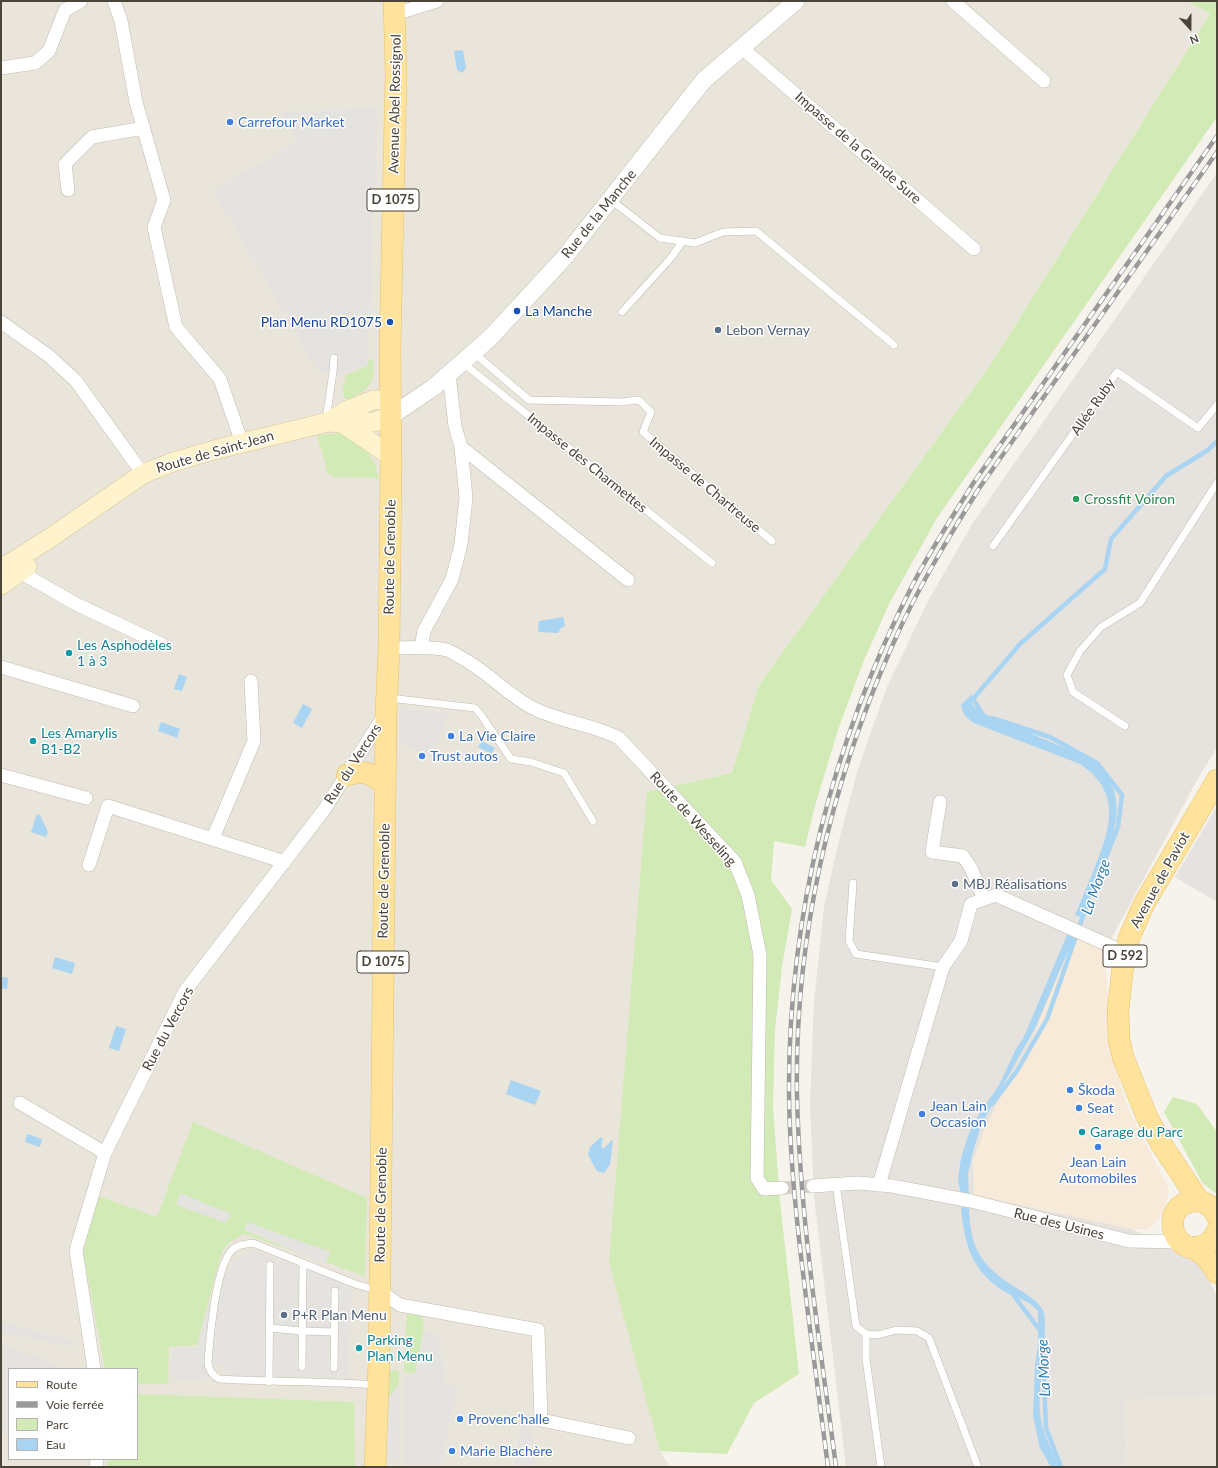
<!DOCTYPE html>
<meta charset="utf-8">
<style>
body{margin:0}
#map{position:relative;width:1218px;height:1468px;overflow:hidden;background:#f6f3ec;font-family:Lato,sans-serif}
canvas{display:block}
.frame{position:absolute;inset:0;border:2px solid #4b4439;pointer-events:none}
.legend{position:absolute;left:8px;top:1368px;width:130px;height:92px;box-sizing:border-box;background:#fff;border:1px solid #b7b4b0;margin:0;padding:5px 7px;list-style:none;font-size:12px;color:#4b4439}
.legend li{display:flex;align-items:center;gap:8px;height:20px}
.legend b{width:20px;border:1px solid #b7b4b0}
.north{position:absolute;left:1170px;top:8px;width:40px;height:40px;-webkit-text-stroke:3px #fff;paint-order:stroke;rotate:159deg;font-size:11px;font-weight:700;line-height:16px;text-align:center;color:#4b4439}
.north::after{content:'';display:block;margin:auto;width:14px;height:18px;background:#4b4439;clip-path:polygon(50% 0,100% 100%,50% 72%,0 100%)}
</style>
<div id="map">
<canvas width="1218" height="1468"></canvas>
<div class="frame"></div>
<ul class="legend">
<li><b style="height:5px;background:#ffe39c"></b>Route</li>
<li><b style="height:5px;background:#9a9a9a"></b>Voie ferrée</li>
<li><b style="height:11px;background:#d2eab5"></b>Parc</li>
<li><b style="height:11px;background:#a9d4f2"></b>Eau</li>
</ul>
<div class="north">N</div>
</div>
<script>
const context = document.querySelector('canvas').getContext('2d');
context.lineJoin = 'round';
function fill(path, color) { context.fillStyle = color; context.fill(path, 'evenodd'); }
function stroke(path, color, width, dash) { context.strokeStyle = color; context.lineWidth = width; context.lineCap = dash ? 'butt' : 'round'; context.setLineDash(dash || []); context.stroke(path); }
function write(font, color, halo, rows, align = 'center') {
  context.font = font + ' Lato,sans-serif'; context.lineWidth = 3; context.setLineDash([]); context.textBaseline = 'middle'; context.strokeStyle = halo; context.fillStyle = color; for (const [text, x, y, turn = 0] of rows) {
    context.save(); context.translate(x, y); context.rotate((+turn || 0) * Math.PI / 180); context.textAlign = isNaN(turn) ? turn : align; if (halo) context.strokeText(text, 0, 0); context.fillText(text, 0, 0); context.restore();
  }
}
fill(new Path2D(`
 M1 1H1188L1210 14 991 364 759 685 732 773 647 792 660 1451 670 1467H1ZM9 1369H137V1459H9Z
 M1217 1395V1467H1127L1125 1400Z`), '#eae5da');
fill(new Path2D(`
 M1075 933 1104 952 1114 1061 1127 1106 1169 1190 1164 1214 1148 1229H1132L974 1195 973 1162 983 1133 996 1106 1030 1045Z`), '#f7ead8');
fill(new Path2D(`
 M1217 173V747L1196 782 1104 952 1075 933 1030 1045 996 1106 983 1133 973 1162 974 1195 1132 1229 1203 1266 1217 1297V1395L1125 1400 1127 1467H846L814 1197 810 1104 814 1001 824 907 839 840 858 769 887 687 928 601 974 521Z`), '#e6e2dd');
fill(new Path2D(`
 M1188 1H1217V117L937 518 889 604 862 665 838 730 815 806 805 847 774 841 771 880 792 909 782 967 775 1030 773 1107 780 1201 799 1374 754 1403 727 1454 660 1451 609 1262 647 792 732 773 759 685 991 364 1210 14Z
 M368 359 373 360C374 386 371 387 349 400L344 398 343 385 346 381 344 376 367 366Z
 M343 433C365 445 373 454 379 478L333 477 328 474 317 435Z
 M1173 1097 1197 1104 1217 1132V1194L1203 1184 1164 1112Z
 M193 1122 367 1198 365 1276 244 1234 230 1242 222 1251 197 1345 169 1347 168 1384H137V1369H105L84 1258V1243L98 1196 157 1217Z
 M407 1308 422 1310 424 1329 415 1373 404 1372Z
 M399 1370V1384L388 1399 389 1371Z
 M137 1394 354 1402 355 1467H107L108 1459H137Z`), '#d2eab5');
fill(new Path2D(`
 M378 108 368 365 343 375 331 374 317 369 213 190 298 142 281 112Z
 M402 708 449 713 433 758 400 743Z
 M1217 806V898L1215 901 1175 877Z
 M180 1193 231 1214 226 1223 176 1205Z
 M247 1222 331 1252 325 1264 244 1230Z
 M253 1250 351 1285 349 1378 231 1376 217 1363 212 1375 197 1381 171 1380V1349L199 1347 202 1327 211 1301 217 1294 233 1261Z
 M1 1322 76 1342 73 1347 1 1332Z
 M424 1333 439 1334 445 1384 458 1387 441 1465 442 1467H404L405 1375 416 1376Z
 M1 1344 67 1369H9V1434L1 1432Z
 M399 1384 400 1463 386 1457 388 1399Z
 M524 1409 531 1416 529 1432 534 1435 528 1456 535 1459 533 1467H514Z`), '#e5e3e0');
fill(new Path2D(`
 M463 50 466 68 462 73 457 70 454 51Z
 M563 617 565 626 561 628 558 633 538 632 539 621Z
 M179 674 187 677 182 691 174 689Z
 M972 694V704L978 711 1079 754C1130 782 1120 820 1103 866 1096 884 1089 901 1083 918L1075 915C1082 899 1088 883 1095 867 1111 827 1122 792 1080 764L974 723C967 718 962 714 961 705Z
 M303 704 312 709 302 728 293 723Z
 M161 722 180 729 177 738 158 731Z
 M482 741 495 748 491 754 478 747Z
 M37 814 40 815 48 832 46 837 31 832Z
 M1070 928 1077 931 1035 1028 981 1125 973 1152 968 1174 969 1197 961 1195 958 1180 961 1158 969 1133 978 1116 999 1085 1016 1049 1023 1039Z
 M55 957 75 963 72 974 52 968Z
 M1 977 8 978 7 989 1 988Z
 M116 1026 126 1029 119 1051 109 1048Z
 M511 1080 541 1091 535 1105 506 1094Z
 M27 1134 42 1139 40 1147 25 1142Z
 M601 1137 603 1139 601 1146 603 1149 612 1140 613 1141 610 1165 604 1173 597 1171 588 1155 590 1147Z
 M961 1207 969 1208C970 1254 985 1269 1023 1292 1031 1297 1041 1304 1044 1313 1046 1318 1044 1345 1044 1352 1042 1377 1036 1405 1043 1428 1047 1442 1054 1454 1060 1467H1051L1040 1448 1033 1416 1035 1365 1038 1346V1311C1027 1299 1020 1300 1007 1293 972 1273 964 1244 961 1207Z`), '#a9d4f2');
stroke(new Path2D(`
 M985 716 983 715 973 699 1020 644 1105 569 1111 539 1166 476 1208 450 1217 441
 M992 718 1050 737 1097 763 1122 795 1118 827 1095 885
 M992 1104 1017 1071 1047 1019 1087 905
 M1012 1293 1042 1333
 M1043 1352 1046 1428 1061 1467`), '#a9d4f2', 4.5);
stroke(new Path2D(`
 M782 1188 813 1186`), '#d4d0c8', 13, [13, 6]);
const service = new Path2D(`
 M611 200 660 238 695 243 723 232 756 231 894 345
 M622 312 670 259 683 241
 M474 353 529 400 621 402 639 400 651 412 643 432 772 541
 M463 363 712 563
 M326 420 333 372 334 358
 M993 546 1117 372 1198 428 1217 405
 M389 698 475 708 481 715 511 759 531 762 564 773 593 821
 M1125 726 1073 692 1067 675 1080 651 1101 627 1140 603 1217 483
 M853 883 849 941 856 954 943 967
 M836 1184 856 1326 866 1334 878 1335 896 1330 917 1331 929 1338 978 1467
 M270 1328 302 1331 335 1332
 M866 1334V1359L881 1467
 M302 1367 303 1263
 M334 1368 335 1291
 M269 1382 270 1265
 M377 1385C325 1381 271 1382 219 1379 212 1375 208 1370 208 1362 210 1337 215 1266 233 1249 239 1244 246 1244 253 1243L355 1284 379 1291`);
const minor = new Path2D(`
 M114 1 121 21 136 102 164 200 154 227 176 327 220 379 242 443
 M953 1 1044 81
 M395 14 437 1
 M742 48 974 249
 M1 68 35 63 49 51 65 10 81 1
 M68 190 65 164 92 137 144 128
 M1 322 49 356 76 381 143 474
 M461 447 628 580
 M19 566 20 572 76 604 161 644
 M389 648C407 648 429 646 447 650 451 651 456 655 460 657 487 671 506 694 533 708 560 722 592 724 619 738L735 862 748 895 760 955 757 1178 764 1189 782 1188
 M421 648 424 631 452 579 461 544 466 498 461 447 455 426 449 374
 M1 667 133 706
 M1 775 86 798
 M940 802 932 852 963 856 971 868 984 899
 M213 838 254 741 251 681
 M89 865 108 806 285 862
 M20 1103 105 1153
 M879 1185 943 967 961 941 971 904 996 895 1126 953
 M813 1186 858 1183 892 1186 971 1201 1129 1241 1181 1242
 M380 1291 400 1305 538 1330 541 1420 629 1438
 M94 1369 76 1250 105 1153 185 991 324 810 385 714
 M96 1467 97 1459`);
const tertiary = new Path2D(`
 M391 416 434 387 490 338 564 258 704 80 796 1`);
const secondary = new Path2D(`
 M328 422 342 423 374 422 391 416
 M342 423 391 456
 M1 569 50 538 143 474 173 462 214 450 328 422 348 410 373 400H391
 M1 585 27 567`);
const primary = new Path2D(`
 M347 775C366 770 371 773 385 785
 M1199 1201 1162 1145 1147 1117 1123 1057 1119 1039 1118 1011 1123 966 1129 938 1144 904 1217 780
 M1217 1216C1213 1208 1206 1201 1196 1201 1159 1202 1170 1257 1202 1246 1210 1243 1214 1238 1217 1231
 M1193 1247 1207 1258 1217 1273
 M375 1467 379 1363 386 713 389 648 391 465 390 348 396 73 394 1`);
stroke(service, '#c2bbae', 8);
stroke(minor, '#c2bbae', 14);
stroke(tertiary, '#c2bbae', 18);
stroke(secondary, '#d6c79b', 20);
stroke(primary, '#e6c16a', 22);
stroke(service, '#fff', 7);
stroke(minor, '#fff', 13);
stroke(tertiary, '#fff', 17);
stroke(secondary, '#fff3cd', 19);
stroke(primary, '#ffe39c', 21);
const rail = new Path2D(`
 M828 1467C822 1421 816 1375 810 1329 800 1251 790 1172 789 1094 788 916 832 742 913 584 931 549 953 516 974 482L1217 136
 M836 1467C820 1344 800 1220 797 1096 794 940 830 785 893 644 917 589 948 538 980 487L1217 152`);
stroke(rail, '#9a9a9a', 4.5);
stroke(rail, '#fff', 3, [9]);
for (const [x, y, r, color] of [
 [230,122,4,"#3f7fe0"],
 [517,311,4,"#1a4fb4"],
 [390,322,4,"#1a4fb4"],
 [718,330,4,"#5c6f8a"],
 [1076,499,4,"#2e9e5b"],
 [69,653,4,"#0f9aa8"],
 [451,736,4,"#3f7fe0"],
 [33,741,4,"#0f9aa8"],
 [422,756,4,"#3f7fe0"],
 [955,884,4,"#5c6f8a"],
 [1070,1090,4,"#3f7fe0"],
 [1079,1108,4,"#3f7fe0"],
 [922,1114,4,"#3f7fe0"],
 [1082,1132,4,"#0f9aa8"],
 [1098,1147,4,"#3f7fe0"],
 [284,1315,4,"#5c6f8a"],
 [359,1348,4,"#0f9aa8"],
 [460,1419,4,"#3f7fe0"],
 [452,1451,4,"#3f7fe0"]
]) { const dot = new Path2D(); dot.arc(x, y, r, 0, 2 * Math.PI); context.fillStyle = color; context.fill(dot); stroke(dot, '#fff', 1.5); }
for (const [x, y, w] of [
 [393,200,52],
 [1125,956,44],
 [383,962,52]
]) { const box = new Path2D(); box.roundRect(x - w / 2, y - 11, w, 22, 3); context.fillStyle = '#fff'; context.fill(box); stroke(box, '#4b4439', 1); }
write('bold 13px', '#4b4439', null, [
 ["D 1075",393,200],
 ["D 592",1125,956],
 ["D 1075",383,962]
]);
write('14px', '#4b4439', '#fff', [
 ["Avenue Abel Rossignol",395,104,-89],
 ["Impasse de la Grande Sure",858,148,41],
 ["Rue de la Manche",599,214,-51],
 ["Allée Ruby",1093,407,-55],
 ["Route de Saint-Jean",215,452,-16],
 ["Impasse des Charmettes",587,463,39],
 ["Impasse de Chartreuse",705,485,40],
 ["Route de Grenoble",390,557,-89],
 ["Rue du Vercors",353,764,-57],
 ["Route de Wesseling",693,819,48],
 ["Avenue de Paviot",1160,880,-61],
 ["Route de Grenoble",384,881,-89],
 ["Rue du Vercors",168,1029,-62],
 ["Route de Grenoble",381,1205,-89],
 ["Rue des Usines",1059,1224,14]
]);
write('14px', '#366cbe', '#fff', [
 ["Carrefour Market",238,122],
 ["La Vie Claire",459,736],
 ["Trust autos",430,756],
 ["Škoda",1078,1090],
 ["Jean Lain",930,1106],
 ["Occasion",930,1122],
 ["Seat",1087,1108],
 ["Jean Lain",1098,1162,"center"],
 ["Automobiles",1098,1178,"center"],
 ["Provenc'halle",468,1419],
 ["Marie Blachère",460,1451]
], 'left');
write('14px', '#164399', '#fff', [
 ["La Manche",525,311],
 ["Plan Menu RD1075",382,322,"right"]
], 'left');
write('14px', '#4e5e75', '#fff', [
 ["Lebon Vernay",726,330],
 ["MBJ Réalisations",963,884],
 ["P+R Plan Menu",292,1315]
], 'left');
write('14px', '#27864d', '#fff', [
 ["Crossfit Voiron",1084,499]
], 'left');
write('14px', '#0d838f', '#fff', [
 ["Les Asphodèles",77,645],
 ["1 à 3",77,661],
 ["Les Amarylis",41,733],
 ["B1-B2",41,749],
 ["Garage du Parc",1090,1132],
 ["Parking",367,1340],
 ["Plan Menu",367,1356]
], 'left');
write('italic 15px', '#2e7ab2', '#fff', [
 ["La Morge",1096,887,-70],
 ["La Morge",1044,1368,-93]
]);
</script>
